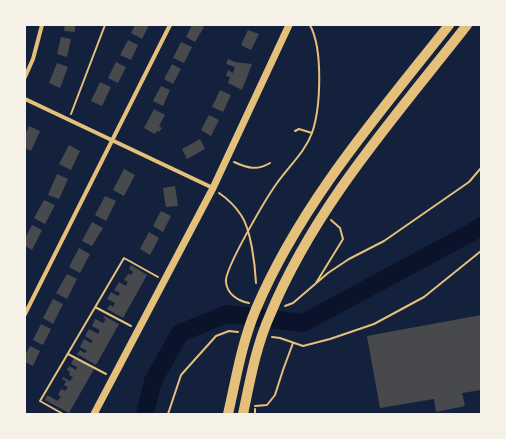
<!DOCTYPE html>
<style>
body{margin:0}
#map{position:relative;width:506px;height:439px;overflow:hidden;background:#14213d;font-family:"Source Sans 3",sans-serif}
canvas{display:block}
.frame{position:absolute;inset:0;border:26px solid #f6f1e7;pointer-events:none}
</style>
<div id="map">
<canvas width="506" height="439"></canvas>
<div class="frame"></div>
</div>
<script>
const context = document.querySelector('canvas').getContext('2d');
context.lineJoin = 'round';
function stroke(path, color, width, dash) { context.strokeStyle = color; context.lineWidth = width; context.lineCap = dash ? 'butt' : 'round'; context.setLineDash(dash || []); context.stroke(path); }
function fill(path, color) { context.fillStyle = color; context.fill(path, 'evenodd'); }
stroke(new Path2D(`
 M145 414 153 381 180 333 227 314 303 323 474 231 481 226`), '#0b132b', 18);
fill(new Path2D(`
 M65 25H75V32L64 31Z
 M135 25H149L142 39 131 33Z
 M192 25H200L204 27 195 42 186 37Z
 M248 30 259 34 251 50 241 45Z
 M61 37 71 39 67 57 57 54Z
 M128 40 138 45 131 60 120 55Z
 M181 42 192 47 184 63 173 58Z
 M228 59 235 62 252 64 242 90 228 83 230 77 226 76 228 70 233 73 235 67 226 64Z
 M116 62 126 67 118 83 108 78Z
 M57 63 68 67 60 88 49 83Z
 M172 64 181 69 173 84 164 79Z
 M100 82 111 87 102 106 91 101Z
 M161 86 170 90 163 106 153 101Z
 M220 90 231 95 223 112 212 107Z
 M154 109 165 115 159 126 162 128 159 132 157 131 155 134 144 128Z
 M209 115 219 120 211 136 201 130Z
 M29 126 40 131 31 151 25 148V135Z
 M200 139 205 149 187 159 182 149Z
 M69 145 80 151 71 170 59 164Z
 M124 169 135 175 124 196 113 190Z
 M57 174 68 179 59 199 48 195Z
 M175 186 178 206 166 207 163 188Z
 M105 196 116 201 106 221 95 215Z
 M44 200 55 205 45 224 34 218Z
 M161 211 171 216 163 232 153 226Z
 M92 222 103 228 92 246 82 241Z
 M32 225 42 230 32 250 25 246V238Z
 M149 232 159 238 150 255 140 249Z
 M79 248 90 254 80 273 69 267Z
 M131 265 147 275 123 318 107 309 110 305 113 307 115 303 107 299 111 292 118 296 120 293 114 290 119 282 126 286 128 282 124 280 128 274 131 275 133 272 129 269Z
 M67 274 77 279 67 299 56 293Z
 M53 299 63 304 53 324 43 318Z
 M481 315V390L462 393 465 406 436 412 434 399 380 408 367 336Z
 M104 316 119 324 96 365 77 354 80 350 85 353 87 351 80 347 84 339 91 343 93 341 85 336 89 329 98 334 100 330 92 326 95 319 103 323 106 319 103 318Z
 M41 324 51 329 43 345 33 340Z
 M30 346 40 351 33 366 25 362V355Z
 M74 358 94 369 69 413 45 400 47 395 58 401 61 396 58 395 61 389 65 391 68 387 64 385 66 381 62 379 63 377 70 381 73 377 69 375 70 372 67 370 69 366 76 370 77 367 71 364Z`), '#48494c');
stroke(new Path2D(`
 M71 114 105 25
 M295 131 299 129 312 133
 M234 162C247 168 257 171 270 163
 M219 193C228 199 235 206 241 215 251 229 255 265 256 283
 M316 283 343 239 340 228 331 220
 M249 303C238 301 227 294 226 282 224 269 267 197 277 183 289 166 305 152 312 133 321 107 323 49 310 25
 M285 306 293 303 328 273 349 259 384 241 469 182 481 168
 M95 307 131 326
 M272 337 280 338 303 346 330 339 374 324 424 297 481 251
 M68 354 106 374
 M255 406 267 405 275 395 283 370 293 343
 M63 414 40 401 124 258 158 277
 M168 414 181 375 216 336 229 331 238 332
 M255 414V409`), '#e5c07b', 2);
stroke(new Path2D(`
 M25 77 33 59 42 25
 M25 99 213 188
 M25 314 170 25`), '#e5c07b', 4);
stroke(new Path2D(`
 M94 414 213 188 289 25`), '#e5c07b', 7);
stroke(new Path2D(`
 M228 414C236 379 242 342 256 309 301 203 378 115 449 25
 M243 414C250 381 256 346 270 315 315 206 395 117 467 25`), '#e5c07b', 10);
</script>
